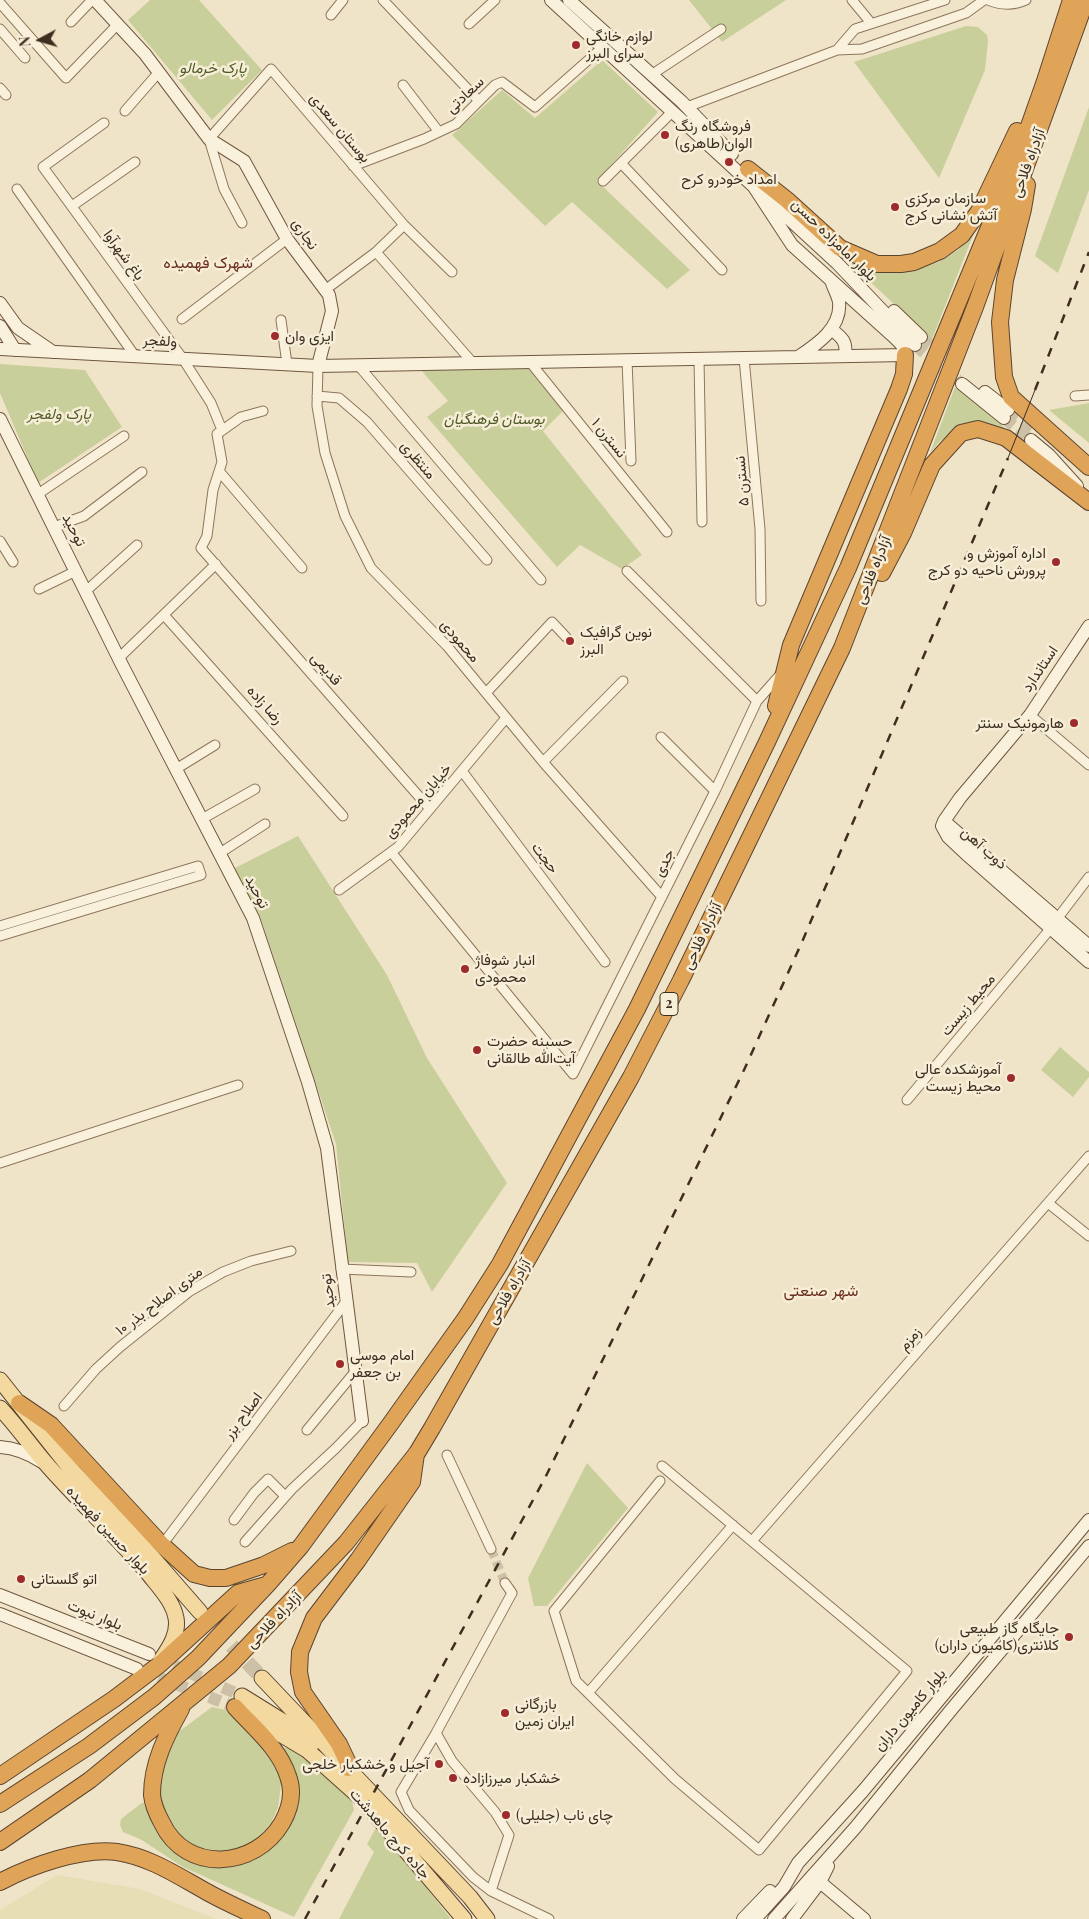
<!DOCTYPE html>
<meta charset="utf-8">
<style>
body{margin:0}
#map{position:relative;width:1089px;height:1919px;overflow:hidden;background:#f0e4c8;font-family:"Playfair Display",serif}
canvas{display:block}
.north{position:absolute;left:15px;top:15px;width:50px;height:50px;-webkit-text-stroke:4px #f7eed8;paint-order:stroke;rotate:264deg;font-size:14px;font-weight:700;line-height:20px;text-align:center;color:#3d2e20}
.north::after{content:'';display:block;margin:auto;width:18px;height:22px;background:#3d2e20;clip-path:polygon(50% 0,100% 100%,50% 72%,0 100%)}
</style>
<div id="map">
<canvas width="1089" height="1919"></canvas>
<div class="north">N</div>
</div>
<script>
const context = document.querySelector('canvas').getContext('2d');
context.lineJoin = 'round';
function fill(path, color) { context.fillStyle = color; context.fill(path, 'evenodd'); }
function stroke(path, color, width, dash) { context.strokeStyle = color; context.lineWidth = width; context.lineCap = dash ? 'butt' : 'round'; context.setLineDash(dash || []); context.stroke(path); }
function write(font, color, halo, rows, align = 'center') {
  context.font = font + ' "Playfair Display",Vazirmatn,serif'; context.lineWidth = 5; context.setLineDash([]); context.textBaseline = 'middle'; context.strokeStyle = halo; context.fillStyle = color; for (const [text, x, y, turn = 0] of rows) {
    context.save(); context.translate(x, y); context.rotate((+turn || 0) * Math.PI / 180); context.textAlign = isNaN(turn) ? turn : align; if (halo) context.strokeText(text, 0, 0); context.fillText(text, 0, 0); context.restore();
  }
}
fill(new Path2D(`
 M57 1875 140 1889 217 1919H0V1910Z`), '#e6deb5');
fill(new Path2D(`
 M150 0H199L262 70 212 120 128 20Z
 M689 0H786L722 42Z
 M966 26 978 27 987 35 988 41 985 70 939 178 854 62Z
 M602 60 658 112 597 181 690 270 667 289 572 202 545 226 452 135 502 90 535 118Z
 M1089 107V190L1058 273 1035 256Z
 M976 228 932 339 842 256 914 270 939 262 958 250Z
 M0 364 85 370 122 427 38 483 0 393Z
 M529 364 563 411 543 431 642 555 622 569 580 545 557 567 427 417 448 401 421 370Z
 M955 387 1005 428 1002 431 950 436 940 441 930 453Z
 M1089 403V443L1049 410Z
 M298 836 387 975 427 1058 507 1183 432 1292 417 1263 348 1262 336 1144 259 913 233 869Z
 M1060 1047 1089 1072V1077L1073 1097 1041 1070Z
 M587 1463 628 1508 547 1606H534L528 1578Z
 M212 1707 230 1711 259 1738 282 1778 278 1808 271 1823 257 1843 225 1855 208 1854 187 1844 169 1826 158 1806 159 1769 177 1733Z
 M288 1746 299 1752 351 1796 354 1810 294 1917 183 1867 140 1839 123 1832 120 1825 121 1819 143 1802 161 1835 194 1860 212 1867 238 1865 253 1861 269 1849 292 1766 284 1749Z
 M377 1826 451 1919H339L374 1852 367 1844Z`), '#c9cf9b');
stroke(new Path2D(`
 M491 1549 505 1583`), '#ccc0a6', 9, [9, 4.5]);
stroke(new Path2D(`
 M921 337 944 357
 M915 345 962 384
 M1008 410 1035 428
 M1004 418 1031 440
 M157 1658 242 1696
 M142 1671 235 1707`), '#ccc0a6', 12, [12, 6]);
stroke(new Path2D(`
 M200 1612 262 1678`), '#ccc0a6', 15, [15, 8]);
const street = new Path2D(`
 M383 0 479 101
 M852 0 871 23
 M988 0C1000 5 1013 6 1026 0
 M0 3 66 78 118 24
 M331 15 343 0
 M71 22 92 0
 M469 24 495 0
 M0 29 25 58
 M837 50 855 29 945 0
 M651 75 721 29
 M403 85 439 132
 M0 88 6 95
 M687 107 837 50 862 49 966 13 984 0
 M125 111 159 72
 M104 123 43 167 183 359 211 403 222 430
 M621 163 722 270
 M353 166 424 139 456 124 495 85 502 82 535 107 603 47
 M603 181 673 111
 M17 189 135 356
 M72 206 135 162
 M242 223 224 189 209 139 271 69 404 225 452 272
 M376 252 473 363
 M325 290 376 252 404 225
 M182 319 287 239
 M281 320 287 364
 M744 358 760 529 761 601
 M699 359 702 522
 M627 360 631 461
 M530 362 667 532
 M358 365 541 580
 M318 366 317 406 325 453 345 516 371 568 447 646 543 762 662 897
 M317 396 339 398 367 422 487 560
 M1075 396 1089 395
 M263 411 241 417 217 434 222 462 213 490 207 536 201 548 430 809
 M219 471 302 568
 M38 494 124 436
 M54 527 84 516 142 472
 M0 541 13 562
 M627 571 757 701
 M39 589 76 571
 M86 591 137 545
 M164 615 343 816
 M120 657 216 564
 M486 693 552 622 566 637
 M1030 715 1089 765
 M661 737 715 791
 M543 762 623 681
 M176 769 215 745
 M462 771 605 962
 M202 819 255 789
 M391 852 573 1074 715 791 757 701 780 675
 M220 853 265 824
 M339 890 398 847 506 718
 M1057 919 1089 877
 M0 926 198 866 201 875 0 936
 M907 1100 1051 928
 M0 1163 238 1085
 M1048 1203 1089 1236
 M341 1269 411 1272
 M64 1406 96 1369 120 1347 190 1291 223 1272 251 1261 291 1251
 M307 1430 354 1373
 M447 1455 491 1549
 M660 1481 554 1611 576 1681 675 1779 759 1850 907 1671 662 1466
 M234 1520 254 1493 268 1479 285 1496
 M752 1541 1089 1156
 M245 1542 292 1489 336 1448 362 1421
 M162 1545 345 1303
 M588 1693 733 1525
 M436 1733 512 1593 505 1583
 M491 1891 509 1835 495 1812 452 1761 436 1733 401 1792 409 1810 473 1877 491 1891 549 1919`);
const secondary = new Path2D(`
 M95 0 145 54 209 139 244 161 287 239 329 295 332 311 318 366
 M551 0 837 263 915 345
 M569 0 682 102 732 154
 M0 303 18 328 53 352
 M894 311 921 337
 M0 326 15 350
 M831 329C843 338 847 342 845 356
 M0 349 318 366 905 355 902 345 894 337 792 245 752 184
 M798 357C816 345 842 328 839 302 838 296 834 289 832 283
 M962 384 1004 418
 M985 392 1008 410
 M0 419 122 665 253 918 308 1082 327 1148 362 1421
 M1031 440 1049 455 1077 486
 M1089 626 1030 715 960 798 944 821 942 826 948 837 965 853 1089 962
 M944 821 1089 946
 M0 1447C16 1448 28 1453 42 1462
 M0 1595 149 1654
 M0 1614 137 1669
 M820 1882 864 1919
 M743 1919 770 1891
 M755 1919 784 1887 798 1863 863 1791 1089 1520
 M774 1919 855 1828 951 1710 1089 1546
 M792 1919 820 1882 828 1866`);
const primary = new Path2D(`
 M0 1380 70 1468 139 1542 200 1612
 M0 1408C18 1427 32 1448 49 1467 81 1503 116 1536 148 1573 158 1586 173 1601 176 1618 179 1634 169 1648 161 1660
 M262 1678 470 1897 487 1919
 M242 1696 300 1732 313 1743
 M245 1713 307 1750 363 1800 464 1919`);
const highway = new Path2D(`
 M748 169 787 200 840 248 877 264H901L914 262 940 251 962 235 979 211 1017 131
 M1027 185 1023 209 1005 280 1000 322 1004 377 1011 397 1089 467
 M882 573 903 533 932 465 961 433 978 429 1006 438 1089 502
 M776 706 791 645 899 389 904 374 905 355
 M19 1403 51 1425 162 1545 194 1574 210 1578H226L264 1565 292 1551
 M181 1709C166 1736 152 1763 152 1795 153 1805 157 1814 162 1823 186 1874 255 1869 282 1823 290 1809 294 1792 288 1776 279 1748 254 1728 235 1707
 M348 1768V1763L339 1744 303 1692 299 1672 300 1652 314 1618 358 1560 412 1482 416 1454
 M0 1776 114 1699 159 1665 238 1593 266 1585
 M0 1804 89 1746 154 1697 198 1658 268 1584 301 1546 391 1423 465 1319 500 1264 637 1009 767 742 848 568 1017 160 1045 81 1071 0
 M0 1842 90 1780 229 1666 346 1543 417 1453 432 1428 631 1077 681 980 842 648 975 307 1086 0
 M0 1882C30 1866 83 1847 117 1852 150 1857 178 1876 207 1892 225 1902 243 1910 262 1919`);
stroke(street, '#8d765c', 11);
stroke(secondary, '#6f573f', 14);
stroke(primary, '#5b4430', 17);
stroke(highway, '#5b4430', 18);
stroke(street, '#faf1dc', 9);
stroke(secondary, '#faf1dc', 12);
stroke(primary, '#f3d9a0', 15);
stroke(highway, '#e0a458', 16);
stroke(new Path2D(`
 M1008 458 1035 390`), '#3d2e20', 1);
stroke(new Path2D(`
 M1035 390 1089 252
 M305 1919 545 1478 744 1070 802 942 1008 458`), '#3d2e20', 2.5, [9, 9]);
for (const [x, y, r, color] of [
 [576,45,5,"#9e2a2b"],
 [665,135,5,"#9e2a2b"],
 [729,162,5,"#9e2a2b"],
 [895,207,5,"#9e2a2b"],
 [275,336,5,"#9e2a2b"],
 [1056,562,5,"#9e2a2b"],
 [570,641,5,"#9e2a2b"],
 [1074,723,5,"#9e2a2b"],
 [465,969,5,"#9e2a2b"],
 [477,1050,5,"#9e2a2b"],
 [1011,1078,5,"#9e2a2b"],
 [340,1364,5,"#9e2a2b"],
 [21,1579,5,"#9e2a2b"],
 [1069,1637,5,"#9e2a2b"],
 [505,1713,5,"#9e2a2b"],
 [439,1764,5,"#9e2a2b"],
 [453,1778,5,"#9e2a2b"],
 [506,1815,5,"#9e2a2b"]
]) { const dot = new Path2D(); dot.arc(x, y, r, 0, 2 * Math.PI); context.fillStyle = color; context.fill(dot); stroke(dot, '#f7eed8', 2); }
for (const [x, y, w] of [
 [669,1004,18]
]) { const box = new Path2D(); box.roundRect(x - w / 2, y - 11.5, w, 23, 4); context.fillStyle = '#f7eed8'; context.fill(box); stroke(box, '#3d2e20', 1); }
write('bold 14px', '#3d2e20', null, [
 ["2",669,1004]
]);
write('15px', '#3d2e20', '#f7eed8', [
 ["لوازم خانگی",586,36],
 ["سرای البرز",586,53],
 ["فروشگاه رنگ",675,126],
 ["الوان(طاهری)",675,143],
 ["امداد خودرو کرح",729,179,"center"],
 ["سازمان مرکزی",905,198],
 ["آتش نشانی کرج",905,215],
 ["ایزی وان",285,336],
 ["اداره آموزش و",1046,553,"right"],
 ["پرورش ناحیه دو کرج",1046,570,"right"],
 ["نوین گرافیک",580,632],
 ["البرز",580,649],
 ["هارمونیک سنتر",1064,723,"right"],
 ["انبار شوفاژ",475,960],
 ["محمودی",475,977],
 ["حسینه حضرت",487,1041],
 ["آیت‌الله طالقانی",487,1058],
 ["آموزشکده عالی",1001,1069,"right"],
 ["محیط زیست",1001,1086,"right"],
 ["امام موسی",350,1355],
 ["بن جعفر",350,1372],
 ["اتو گلستانی",31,1579],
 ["جایگاه گاز طبیعی",1059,1628,"right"],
 ["کلانتری(کامیون داران)",1059,1645,"right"],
 ["بازرگانی",515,1704],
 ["ایران زمین",515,1721],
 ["آجیل و خشکبار خلجی",429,1764,"right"],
 ["خشکبار میرزازاده",463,1778],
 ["چای ناب (جلیلی)",516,1815]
], 'left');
write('italic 15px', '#4d5a26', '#f7eed8', [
 ["پارک خرمالو",213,68],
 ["پارک ولفجر",59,414],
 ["بوستان فرهنگیان",494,419]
]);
write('15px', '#3d2e20', '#f7eed8', [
 ["سعادتی",465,95,-43],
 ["بوستان سعدی",340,128,50],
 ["آزادراه فلاحی",1028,163,-70],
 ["نجاری",305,234,56],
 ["بلوار امامزاده حسن",834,240,44],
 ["باغ شهرآوا",124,255,54],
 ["ولفجر",160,341,3],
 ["نسترن ۱",609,438,51],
 ["منتظری",418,460,49],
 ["نسترن ۵",742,481,-95],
 ["توحید",74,530,63],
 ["آزادراه فلاحی",873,570,-68],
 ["محمودی",460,641,49],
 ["قدیمی",326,669,49],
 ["استاندارد",1040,669,-56],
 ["رضا زاده",265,705,48],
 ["خیابان محمودی",418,801,-49],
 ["ذوب آهن",984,848,42],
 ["حجت",545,858,53],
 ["جدی",664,863,-63],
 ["توحید",257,892,63],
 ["آزادراه فلاحی",702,936,-65],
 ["محیط زیست",968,1005,-50],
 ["توحید",328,1291,-97],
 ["آزادراه فلاحی",509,1292,-60],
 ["۱۰ متری اصلاح بذر",159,1301,-37],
 ["زمزم",910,1339,-49],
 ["اصلاح بزر",243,1416,-53],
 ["بلوار حسین فهمیده",108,1530,47],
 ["بلوار نبوت",95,1615,22],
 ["آزادراه فلاحی",274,1620,-46],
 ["بلوار کامیون داران",910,1710,-50],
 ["جاده کرج ماهدشت",390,1834,49]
]);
write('16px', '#6b2e1e', '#f7eed8', [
 ["شهرک فهمیده",208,263],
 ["شهر صنعتی",821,1291]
]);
</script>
